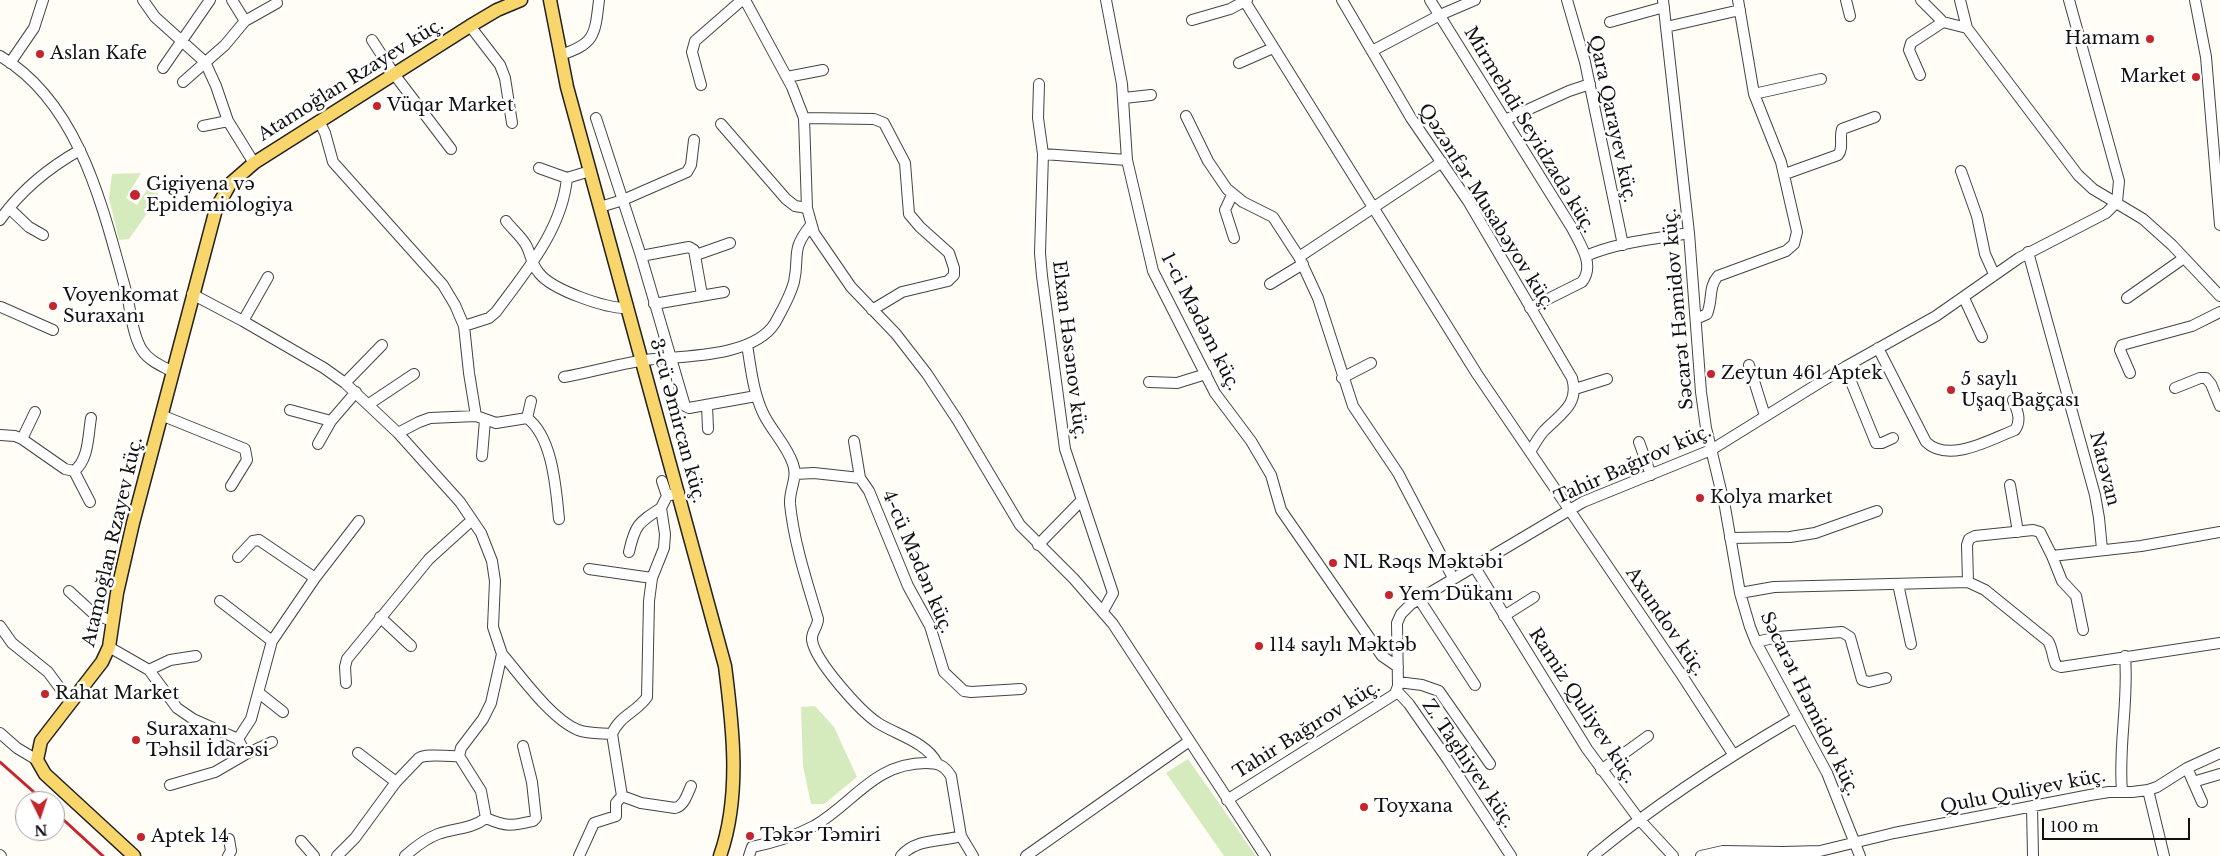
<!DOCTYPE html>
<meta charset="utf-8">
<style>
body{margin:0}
#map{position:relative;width:2220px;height:856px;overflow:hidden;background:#fffdf5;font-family:"Libre Baskerville",serif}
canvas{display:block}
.north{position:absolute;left:15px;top:791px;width:50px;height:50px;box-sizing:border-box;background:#fff;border:1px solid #a0a0a0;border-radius:50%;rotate:176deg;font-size:14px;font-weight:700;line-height:20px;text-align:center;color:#111}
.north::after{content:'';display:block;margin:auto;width:18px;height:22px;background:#c4262e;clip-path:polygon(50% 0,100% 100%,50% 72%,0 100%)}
.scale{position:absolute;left:2042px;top:818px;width:148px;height:22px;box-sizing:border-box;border:2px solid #111;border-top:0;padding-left:6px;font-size:15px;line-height:18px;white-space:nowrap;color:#111;-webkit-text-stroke:4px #fff;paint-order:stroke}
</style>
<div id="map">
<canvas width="2220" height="856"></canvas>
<div class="north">N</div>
<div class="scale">100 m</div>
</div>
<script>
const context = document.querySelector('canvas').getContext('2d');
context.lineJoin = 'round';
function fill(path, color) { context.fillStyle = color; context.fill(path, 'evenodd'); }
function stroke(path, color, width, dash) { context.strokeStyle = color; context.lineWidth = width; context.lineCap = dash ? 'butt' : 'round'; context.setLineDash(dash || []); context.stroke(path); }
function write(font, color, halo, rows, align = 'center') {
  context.font = font + ' "Libre Baskerville",serif'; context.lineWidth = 5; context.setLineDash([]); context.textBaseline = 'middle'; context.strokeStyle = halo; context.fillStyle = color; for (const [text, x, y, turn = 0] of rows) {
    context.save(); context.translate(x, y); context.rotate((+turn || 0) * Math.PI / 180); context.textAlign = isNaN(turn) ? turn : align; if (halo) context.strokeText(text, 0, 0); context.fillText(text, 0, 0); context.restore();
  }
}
fill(new Path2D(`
 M141 173 126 198 137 205 148 188 160 195 129 239 119 240 109 198 112 174Z
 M815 706 834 727 857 777 824 804H811L803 766 801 707Z
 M1188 759 1256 856H1224L1166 773Z`), '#d5ebbd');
const minor = new Path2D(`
 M143 0 155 17 205 62 216 86 228 121 254 163
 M232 0 245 21
 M745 0 792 87 804 118 807 208 814 233 851 287 896 334 927 374 958 421 1020 525 1074 579 1113 624 1265 856
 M1106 0 1122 84 1127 160 1153 271 1215 393 1251 441 1271 475 1281 510 1382 656 1398 667
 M1244 0 1477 374 1681 674 1733 754
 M1342 0 1411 118 1468 201 1572 378C1580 405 1560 414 1543 432 1538 438 1534 445 1530 452
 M1430 0 1572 228C1581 246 1595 265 1582 282L1530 308
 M1567 0 1585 62 1623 245
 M1663 0 1689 233 1701 392 1706 428 1725 507 1740 593 1750 627 1756 642 1827 773 1860 856
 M1846 0 1850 16
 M1921 0 1943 22 1967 28 2078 175 2093 189 2143 219 2172 245 2220 296
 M1960 0 1967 28
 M2195 0 2206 57 2220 225
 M1192 20 1230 9 1247 0
 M1610 22 1664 7
 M470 26 500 65 505 78 512 123
 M1666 27 1740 10
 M372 40 394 74 451 149
 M1372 51 1440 15 1475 0
 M560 55C595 44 595 35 599 0
 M0 56C80 103 103 209 126 291 131 310 132 334 142 350 149 361 162 366 173 372
 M10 63 34 28 43 0
 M1239 63 1273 48
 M163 68 210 0
 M1920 75 1909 50 1911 43 1943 22
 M787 77 823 70
 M183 82 225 45 245 21 277 3
 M1039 84 1038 118 1043 154 1040 253 1042 276 1065 449 1113 593 1103 611
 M701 85 692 52 695 41 742 0
 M1754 94 1821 79
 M1124 98 1151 95
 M1186 116 1208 161 1227 189 1243 202 1273 217 1299 257 1318 298 1353 406 1398 473 1453 578
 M596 118 641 256 685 406 689 408 756 396
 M804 118 874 119 884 123 905 163 909 214 920 227 949 253 954 268V275L948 281 902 292 872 310
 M1505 120 1569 91 1590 84
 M319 121 325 133 333 162 443 285 455 305 464 326 469 373 476 416
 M721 124 786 199 795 206 807 208
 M203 126 228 121
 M1043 154 1127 160
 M539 168 567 178
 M1961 171 1977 216 1985 254 1994 274
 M1785 174 1838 155C1844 148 1839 138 1842 129L1875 117
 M1232 195 1225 210 1234 238
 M600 207 623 200 687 172 691 165 694 140
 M9 208 29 227 43 235
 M0 220C21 190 48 168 80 150
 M506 221C512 229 521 236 526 245 531 254 531 264 539 273 552 290 607 309 628 308
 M2028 252 2095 495 2099 518 2102 549
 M696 255 730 243
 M641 256 689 247 694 250 702 295
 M1586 256C1618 242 1655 239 1689 233
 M1299 257 1442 162
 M1270 284 1303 264
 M192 294 243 321 324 368 345 383 398 433 460 502 481 533 492 561 495 581 493 627 502 654 491 703 483 719 461 748 459 756 481 791 486 818C472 829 454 828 438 834 425 839 415 847 405 856
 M1964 298 1982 337
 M2127 298 2184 258
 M654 304 724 292
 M1 307 53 330
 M1696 319 1707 314C1713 300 1708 287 1718 276L1786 251 1794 244 1797 232 1781 162 1754 94 1738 0
 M243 321 268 277
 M464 326 489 318 496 312C526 271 562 230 567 178L590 171
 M747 345C751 368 753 393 764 415 772 431 787 446 793 464 798 478 789 490 790 504 794 543 807 582 818 619 818 627 811 632 812 640 815 661 860 711 878 723 897 735 926 742 937 763
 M1878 348 1926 442C1949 464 1991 439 2015 430 2022 420 2017 410 2013 400
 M1749 365 1765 416
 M1845 367 1876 443H1882L1893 438
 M2130 373 2120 350 2122 345 2192 326 2220 312
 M564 377C593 372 624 362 654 359 687 356 755 356 775 323 782 310 790 297 794 282 800 254 790 251 811 225
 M1342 378 1371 363
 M1149 382 1177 383 1206 374
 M345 383 382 345
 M2175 388 2200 378H2206L2211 384 2220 406
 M1575 389 1607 379
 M369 404 414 374
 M707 405 708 429
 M290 410 331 421 356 392
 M161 415 245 449 247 460 231 486
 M527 418 531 401
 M398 433 419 422 430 418 476 416 496 423 527 418C553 437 556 490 559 519
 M0 435 15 436 22 439 65 469 74 471C89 460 88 435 91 418
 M22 439 35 412
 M854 441 860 478
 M1639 442 1651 475
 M318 444 331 421
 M482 456 485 420
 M74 471 90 502
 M795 474 814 473 860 478 869 491 908 586 930 626 944 672 964 691 971 692 1021 689
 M662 481 667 496
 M2010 485 2018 532
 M1730 538 1790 537 1815 533 1877 511
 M1038 545 1081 501
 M629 552C635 525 638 523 661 508
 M2052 556 2062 581 2076 596 2083 630
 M238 557 253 541 259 540 315 578
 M1474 566 1587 749 1638 818 1673 856
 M589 569 652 578
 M1968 582 1967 545 1969 539 1975 536 2033 530 2040 532 2052 556 2141 546 2220 532
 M1898 584 1911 644
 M69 591 94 614 112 621
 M1740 593 1774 587 1968 582 1985 590 2048 641C2053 649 2052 657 2056 665L2061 667 2220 643
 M1419 599 1475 685
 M220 601 272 641
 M1504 616 1534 597
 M380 617 411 646
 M0 626 12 643 48 672 71 703
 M1756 642 1778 637 1842 632 1850 637 1862 680 1869 682 1886 678
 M109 647 149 670 177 708 193 719 238 739 246 754 215 772 170 785
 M502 654C521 676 551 719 578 730 589 734 601 733 612 734
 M149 670 170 660 196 656
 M1398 682 1422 685 1439 691 1490 764
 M346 683 345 667 347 659 429 559 472 520
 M1397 691 1409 704 1448 760 1511 856
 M259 693 283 712
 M0 733 17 748 37 760
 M238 739 251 719 272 641 315 578 359 521
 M358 753 396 782
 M246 754 272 742
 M2187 768 2202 802
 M1601 770 1648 736
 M2193 782 2220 774
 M2148 790 2164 856
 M2122 791C2118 746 2129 701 2125 656
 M622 796 641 803 675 808C684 806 687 795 691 786
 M1227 800 1395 694 1398 686 1397 623 1401 614 1411 604 1583 502 1711 450 1845 367 1936 316 2019 258 2106 213 2117 202 2119 181 2069 0
 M2032 806 2033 856
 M486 818C506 827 512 826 533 821L536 818 532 782 523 746
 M301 841 314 856
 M0 855 1 856
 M228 856 231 851 229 839
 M337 856 355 838 396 782 419 758C427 753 448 757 459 756
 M579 856 594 823 616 816V803L622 796 612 734C619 716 637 712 647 697L649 601 652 578 664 548 665 534 661 508 667 496 679 493
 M749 856 752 847C772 843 795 836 814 826 854 803 874 763 926 763 938 763 944 765 951 776L961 836 973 856
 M901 856C916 838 941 842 961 836
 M1026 856 1188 742
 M1593 856C1657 803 1725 759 1797 717
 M1701 856 1723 851 1783 852 1820 851 1894 833 2090 795 2109 792H2132L2148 790 2157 787 2187 768 2220 753`);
const major = new Path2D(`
 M550 0 567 87 725 666C733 728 741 796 720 856
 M134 856 45 774 37 760 41 741 102 662 109 647 117 593 133 523 216 209 230 184 254 163 470 26 497 10 521 0`);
stroke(minor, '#444', 12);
stroke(major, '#222', 15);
stroke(minor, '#fff', 10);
stroke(major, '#f9d66b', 12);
stroke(new Path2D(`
 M0 762 44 801
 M55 812 103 856`), '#c4262e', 3);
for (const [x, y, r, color] of [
 [2150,39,5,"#c4262e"],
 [40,54,5,"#c4262e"],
 [2196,77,5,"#c4262e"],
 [377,106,5,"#c4262e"],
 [135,195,6,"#c4262e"],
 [53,306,5,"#c4262e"],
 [1711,374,5,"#c4262e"],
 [1951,390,5,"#c4262e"],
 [1700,498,5,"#c4262e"],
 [1333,563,5,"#c4262e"],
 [1389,595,5,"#c4262e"],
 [1259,646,5,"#c4262e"],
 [45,694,5,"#c4262e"],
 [136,740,5,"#c4262e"],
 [1364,807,5,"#c4262e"],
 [750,836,5,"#c4262e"],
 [141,837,5,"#c4262e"]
]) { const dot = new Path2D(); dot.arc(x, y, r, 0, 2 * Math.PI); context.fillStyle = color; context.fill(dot); stroke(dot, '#fff', 2); }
write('18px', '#111', '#fff', [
 ["Hamam",2140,39,"right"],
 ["Aslan Kafe",50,54],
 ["Market",2186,77,"right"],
 ["Vüqar Market",387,106],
 ["Gigiyena və",146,185],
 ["Epidemiologiya",146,206],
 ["Voyenkomat",63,296],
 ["Suraxanı",63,317],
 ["Zeytun 461 Aptek",1721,374],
 ["5 saylı",1961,380],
 ["Uşaq Bağçası",1961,401],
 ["Kolya market",1710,498],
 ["NL Rəqs Məktəbi",1343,563],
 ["Yem Dükanı",1399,595],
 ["114 saylı Məktəb",1269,646],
 ["Rahat Market",55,694],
 ["Suraxanı",146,730],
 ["Təhsil İdarəsi",146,751],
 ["Toyxana",1374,807],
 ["Təkər Təmiri",760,836],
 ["Aptek 14",151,837]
], 'left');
write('18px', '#111', '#fff', [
 ["Atamoğlan Rzayev küç.",351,80,-32],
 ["Qara Qarayev küç.",1612,119,78],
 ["Mirmehdi Seyidzadə küç.",1529,130,59],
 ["Qəzənfər Musabəyov küç.",1486,207,58],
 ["Səcarət Həmidov küç.",1679,309,-95],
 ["1-ci Mədəm küç.",1200,322,63],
 ["Elxan Həsənov küç.",1069,350,83],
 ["3-cü Əmircan küç.",677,421,75],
 ["Tahir Bağırov küç.",1633,465,-24],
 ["Natəvan",2104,469,76],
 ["Atamoğlan Rzayev küç.",113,542,-77],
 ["4-cü Mədən küç.",917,562,67],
 ["Axundov küç.",1665,622,56],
 ["Səcarət Həmidov küç.",1809,704,64],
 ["Ramiz Quliyev küç.",1582,706,57],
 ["Tahir Bağırov küç.",1307,730,-32],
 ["Z. Taghiyev küç.",1468,764,56],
 ["Qulu Quliyev küç.",2023,792,-11]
]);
</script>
